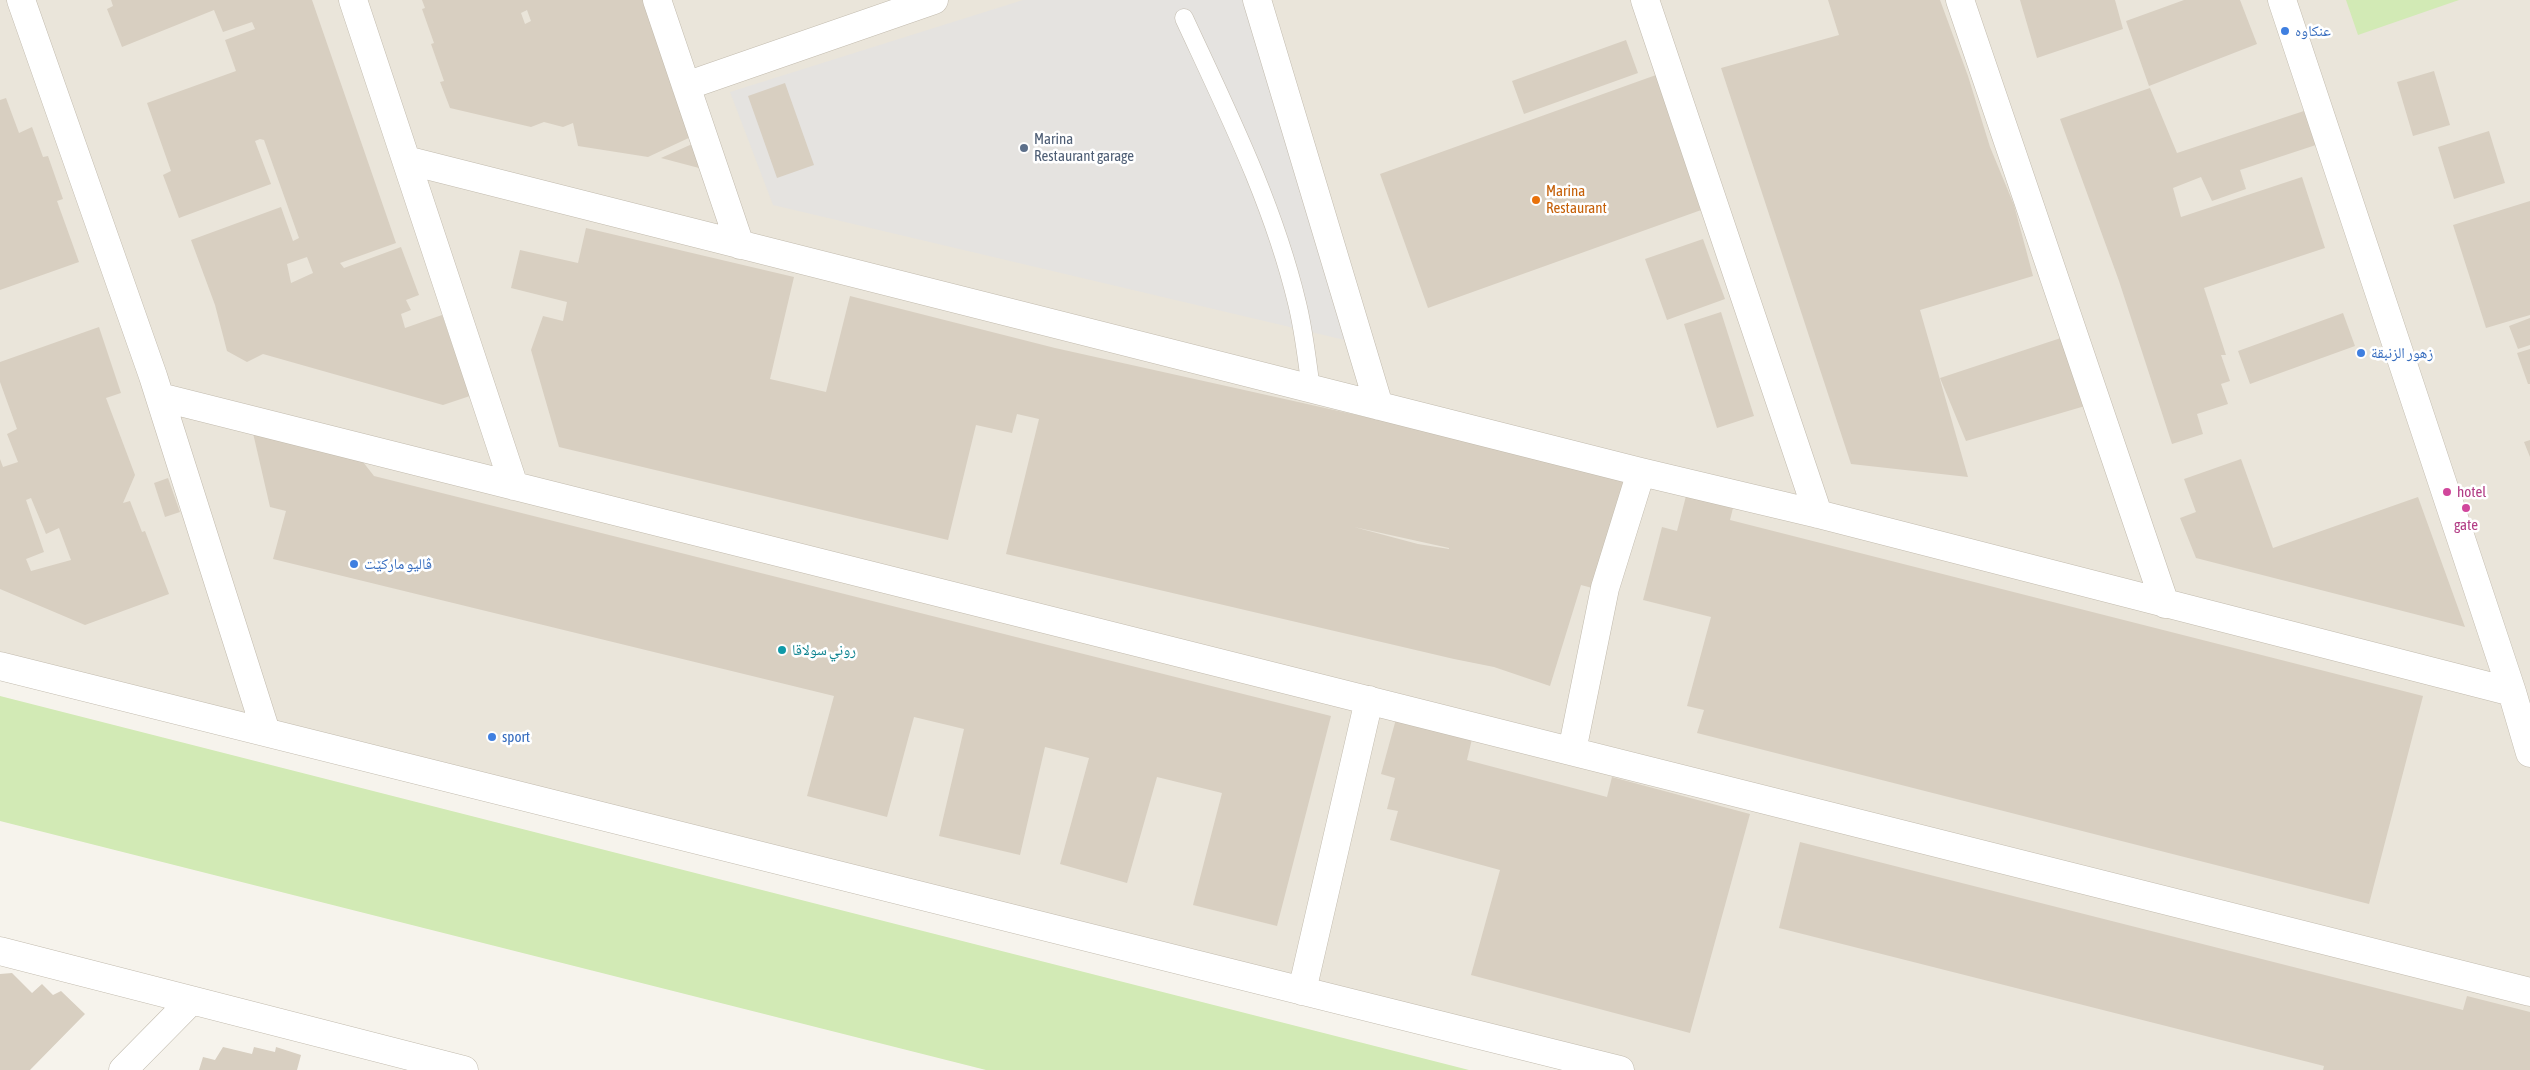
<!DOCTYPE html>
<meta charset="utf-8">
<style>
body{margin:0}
canvas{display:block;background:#f6f3ec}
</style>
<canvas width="2530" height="1070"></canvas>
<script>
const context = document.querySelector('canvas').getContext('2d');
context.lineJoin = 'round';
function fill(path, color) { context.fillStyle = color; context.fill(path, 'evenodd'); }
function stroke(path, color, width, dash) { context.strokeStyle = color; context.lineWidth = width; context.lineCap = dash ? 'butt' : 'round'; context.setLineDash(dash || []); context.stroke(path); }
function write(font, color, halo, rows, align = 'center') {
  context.font = font + ' "Asap Condensed","Noto Naskh Arabic",sans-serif'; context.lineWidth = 5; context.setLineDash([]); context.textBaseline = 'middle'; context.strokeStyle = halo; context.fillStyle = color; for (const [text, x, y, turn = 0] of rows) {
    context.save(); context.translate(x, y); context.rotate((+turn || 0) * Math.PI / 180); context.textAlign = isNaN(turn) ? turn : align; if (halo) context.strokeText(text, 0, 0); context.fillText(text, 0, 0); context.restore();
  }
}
fill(new Path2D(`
 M0 0H2530V1070H1590L0 666Z`), '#eae5da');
fill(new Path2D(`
 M2346 0H2459L2358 35Z
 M0 696 1469 1070H986L0 821Z`), '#d2eab5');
fill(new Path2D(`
 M1023 0H1244L1366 345 773 205 730 92Z`), '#e5e3e0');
fill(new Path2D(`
 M111 0H312L396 243 340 263 344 268 401 247 419 295 406 300 411 310 401 314 405 328 442 315 470 396 443 405 263 354 247 362 227 351 215 305 191 240 281 207 293 241 299 238 264 140 260 139 255 141 271 184 179 218 163 175 171 171 147 103 236 71 225 40 255 29 252 22 223 32 214 10 122 47 107 9 113 6ZM307 257 313 273 291 283 287 264Z
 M422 0H651L695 135 648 157 578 146 573 123 563 127 544 122 531 127 450 108 440 82 444 81 431 44 434 43 422 9 425 8ZM527 10 531 21 525 24 521 13Z
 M1828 0H1940L1968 76 1990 147 2014 205 2033 276 1920 310 1968 477 1851 464 1721 68 1839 35Z
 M2020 0H2115L2123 29 2037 58Z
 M2184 0H2240L2257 44 2149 86 2126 21Z
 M1626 40 1638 73 1524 114 1512 81Z
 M2434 71 2450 125 2413 136 2397 82Z
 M1656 75 1704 209 1428 308 1380 174Z
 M785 83 814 165 777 178 748 96Z
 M2150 88 2177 153 2316 107 2328 141 2240 170 2246 189 2212 201 2201 177 2173 188 2181 217 2302 177 2325 248 2204 288 2226 355H2221L2230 381 2221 384 2228 404 2197 414 2203 434 2172 444 2119 281 2060 119Z
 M6 98 19 133 32 127 43 157 48 156 63 199 57 201 79 262 0 290V100Z
 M2489 131 2505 183 2454 199 2438 147Z
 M701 140 709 163 699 168 661 158Z
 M2530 201V315L2486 328 2453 225Z
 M586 228 794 277 770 379 826 392 850 296 1055 348 1627 475 1596 589 1581 585 1550 686 1494 667 1454 659 1006 554 1039 419 1017 414 1012 433 976 425 948 540 559 447 531 350 543 316 563 321 567 302 511 288 520 250 578 263ZM1354 527 1449 548V549L1418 544Z
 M1703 239 1725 299 1667 320 1645 259Z
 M1721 312 1754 416 1717 428 1684 324Z
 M2343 313 2355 346 2250 384 2238 351Z
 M2530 318V345L2518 349 2509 326Z
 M99 327 121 393 106 398 135 475 123 503 130 501 142 532 145 531 169 594 85 625 0 589V459L3 467 18 462 7 434 17 429 0 382V362ZM31 498 46 534 59 528 71 560 31 571 26 559 44 552 26 500Z
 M2085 330 2102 401 1966 441 1940 378Z
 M2530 349V384H2528L2517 353Z
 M253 433 363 462 374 476 1331 716 1277 926 1193 905 1222 793 1157 777 1127 883 1060 864 1089 758 1045 747 1020 855 939 836 964 729 914 717 887 817 807 796 834 696 273 559 286 511 270 507Z
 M2530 440V457L2524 442Z
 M2241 459 2273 548 2418 497 2465 627 2196 558 2180 518 2196 512 2184 479Z
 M168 478 180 512 165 517 154 483Z
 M1686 496 1733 508 1730 520 2423 696 2369 904 1697 733 1704 710 1687 706 1711 617 1643 600 1662 527 1677 531Z
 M1396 719 1472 739 1467 760 1607 797 1612 777 1750 814 1690 1033 1471 975 1500 870 1390 840 1398 811 1387 809 1395 778 1381 774Z
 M1800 842 2463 1010 2467 996 2530 1012V1070H2323L2324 1066 1779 928Z
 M12 973 32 993 42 984 53 995 61 991 85 1014 30 1070H0V974Z
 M223 1047 252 1054 254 1047 275 1052 276 1047 301 1055 297 1070H199L203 1057 215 1060Z`), '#d8cfc1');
const service = new Path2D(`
 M1184 18C1227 111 1273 203 1297 303 1304 331 1307 361 1311 389`);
const minor = new Path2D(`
 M21 0 153 376 266 732
 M353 0 514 486
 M657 0 740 245
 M1257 0 1379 406
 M1645 0 1818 514
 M1960 0 2165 604
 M2282 0 2512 692 2530 753
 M686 86 934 0
 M406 160 1641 472 1818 514 2512 692
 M160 397 2530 992
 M0 666 1620 1070
 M1572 751 1605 588 1641 472
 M0 951 464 1070
 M1302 991 1369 700
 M123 1070 191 1001`);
stroke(service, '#c2bbae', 19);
stroke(minor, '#c2bbae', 29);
stroke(service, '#fff', 18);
stroke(minor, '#fff', 28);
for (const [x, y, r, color] of [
 [2285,31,5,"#3f7fe0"],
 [1024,148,5,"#5c6f8a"],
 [1536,200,5,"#e8710a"],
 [2361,353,5,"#3f7fe0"],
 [2447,492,5,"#d1479c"],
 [2466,508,5,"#d1479c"],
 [354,564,5,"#3f7fe0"],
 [782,650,5,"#0f9aa8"],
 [492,737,5,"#3f7fe0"]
]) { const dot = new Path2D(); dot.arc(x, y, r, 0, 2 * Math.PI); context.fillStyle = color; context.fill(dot); stroke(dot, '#fff', 2); }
write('15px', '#366cbe', '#fff', [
 ["عنكاوه",2295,31],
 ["زهور الزنبقة",2371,353],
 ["ڤالیو مارکێت",364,564],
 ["sport",502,737]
], 'left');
write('15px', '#4e5e75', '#fff', [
 ["Marina",1034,139],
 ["Restaurant garage",1034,156]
], 'left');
write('15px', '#c56008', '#fff', [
 ["Marina",1546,191],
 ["Restaurant",1546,208]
], 'left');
write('15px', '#b23c85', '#fff', [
 ["hotel",2457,492],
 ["gate",2466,525,"center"]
], 'left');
write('15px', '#0d838f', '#fff', [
 ["روني سولاقا",792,650]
], 'left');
</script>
